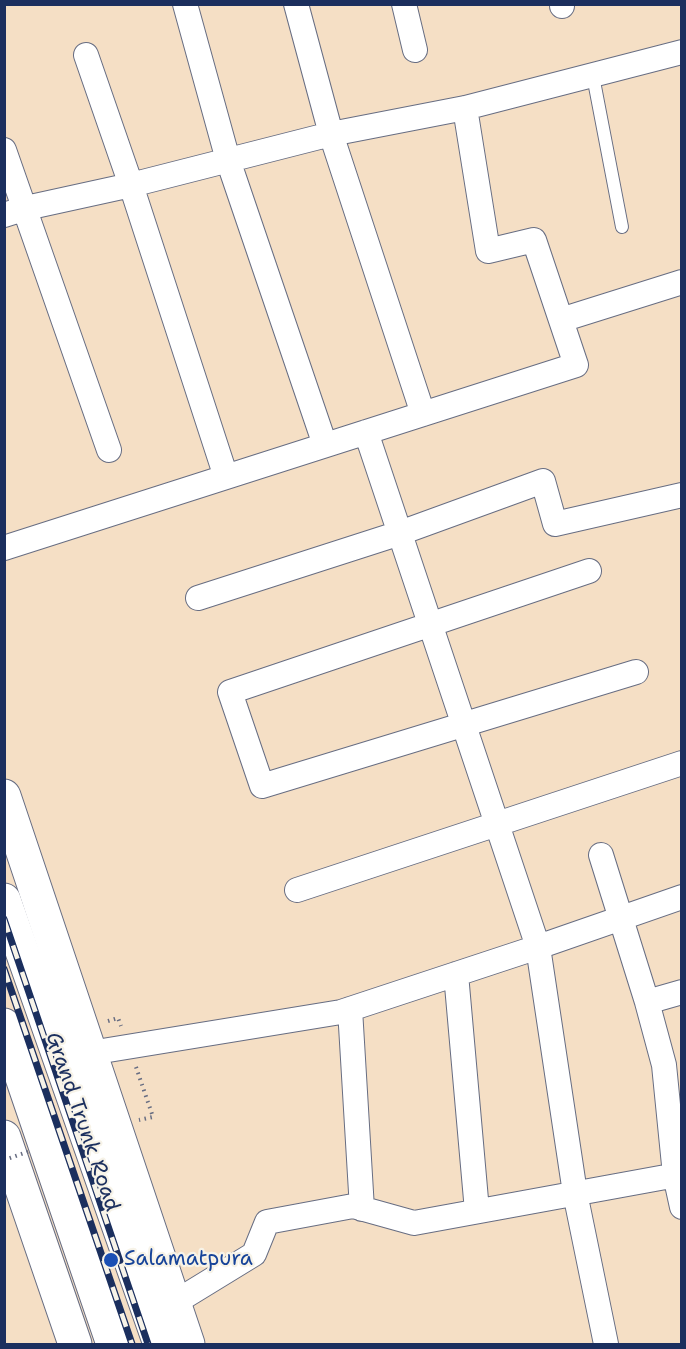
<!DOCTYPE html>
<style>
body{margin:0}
#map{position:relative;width:686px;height:1349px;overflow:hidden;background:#f5dfc5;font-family:"Shantell Sans",sans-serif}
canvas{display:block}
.frame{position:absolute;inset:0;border:6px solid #1b2f5e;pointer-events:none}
</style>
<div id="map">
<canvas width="686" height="1349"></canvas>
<div class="frame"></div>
</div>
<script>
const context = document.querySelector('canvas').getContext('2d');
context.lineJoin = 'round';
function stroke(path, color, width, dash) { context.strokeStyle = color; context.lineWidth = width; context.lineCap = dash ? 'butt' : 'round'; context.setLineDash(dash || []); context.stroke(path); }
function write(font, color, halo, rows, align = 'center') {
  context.font = font + ' "Shantell Sans",sans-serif'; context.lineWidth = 4.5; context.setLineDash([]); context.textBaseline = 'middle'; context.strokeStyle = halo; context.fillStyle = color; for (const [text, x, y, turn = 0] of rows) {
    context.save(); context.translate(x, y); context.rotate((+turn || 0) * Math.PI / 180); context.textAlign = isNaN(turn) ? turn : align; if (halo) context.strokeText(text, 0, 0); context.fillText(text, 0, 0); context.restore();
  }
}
const lane = new Path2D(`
 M593 76 622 227`);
const street = new Path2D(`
 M185 4 228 160 325 445
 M296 4 331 134 423 414
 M404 4 415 50
 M562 4V6
 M86 55 131 185 226 477
 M4 150 109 450
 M4 215 26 208 131 185 331 134 465 108 682 52
 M561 320 682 282
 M4 548 576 365 534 240 488 251 465 108
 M589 571 230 692 262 786 636 672
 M198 598 400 533 543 481 555 524 682 495
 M601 855 647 1002 664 1065 675 1175 682 1207
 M297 890 682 763
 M456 974 477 1211
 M647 1002 682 992
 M350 1009 362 1209
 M90 1053 341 1012 538 947 366 432
 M174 1303 254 1254 267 1222 353 1206 414 1223 682 1174
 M606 1344 575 1193 538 947 682 897`);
const secondary = new Path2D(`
 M4 796 188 1344
 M4 1137 75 1344`);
const primary = new Path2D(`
 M4 900 160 1344
 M4 1025 113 1344`);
stroke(lane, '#676d82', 14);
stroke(street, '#676d82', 26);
stroke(secondary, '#676d82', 35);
stroke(primary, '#676d82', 35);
stroke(new Path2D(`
 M108 1021 118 1018 121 1026
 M136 1067 153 1117 139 1120`), '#676d82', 4, [1.5, 4.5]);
stroke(lane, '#fff', 12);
stroke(street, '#fff', 24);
stroke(secondary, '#fff', 33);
stroke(primary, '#fff', 33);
const rail = new Path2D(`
 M4 919 148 1344
 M4 969 132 1344`);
stroke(rail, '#1b2f5e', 7);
stroke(rail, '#f7f3e8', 4.5, [14]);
stroke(new Path2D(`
 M4 1160 30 1151`), '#676d82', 4, [1.5, 4.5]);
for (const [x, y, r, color] of [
 [111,1260,8,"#1a4fb4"]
]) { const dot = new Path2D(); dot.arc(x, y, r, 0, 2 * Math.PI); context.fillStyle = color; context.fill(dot); stroke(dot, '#f7f3e8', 2); }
write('21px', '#1b2f5e', '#f7f3e8', [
 ["Grand Trunk Road",82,1122,71]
]);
write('21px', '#164399', '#f7f3e8', [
 ["Salamatpura",124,1260]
], 'left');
</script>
